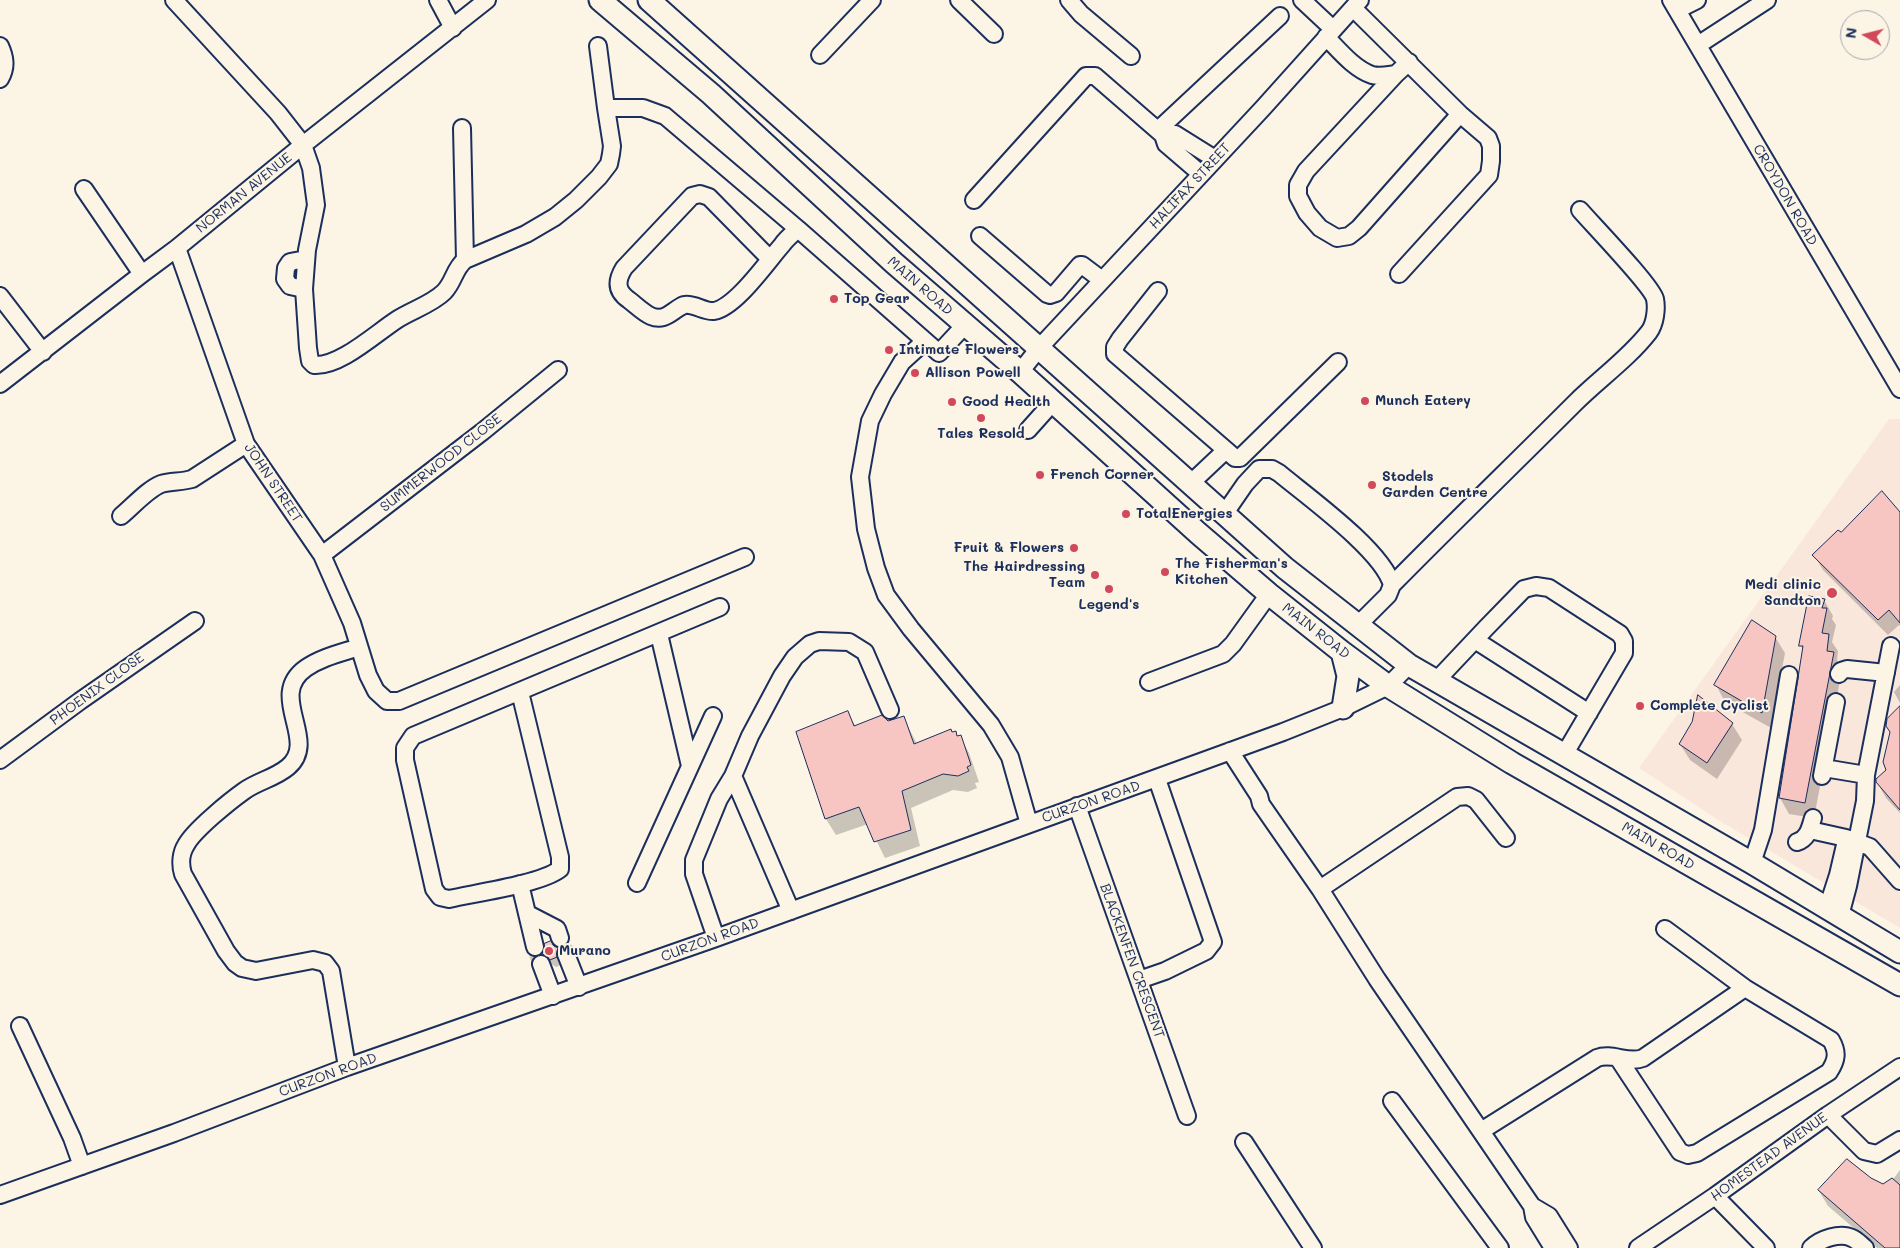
<!DOCTYPE html>
<style>
body{margin:0}
#map{position:relative;width:1900px;height:1248px;overflow:hidden;background:#fcf5e5;font-family:Mali,sans-serif}
canvas{display:block}
.north{position:absolute;left:1840px;top:10px;width:50px;height:50px;box-sizing:border-box;background:#fcf5e5;border:1px solid #a2a6af;border-radius:50%;rotate:278deg;font-size:14px;font-weight:700;line-height:20px;text-align:center;color:#1b2f5e}
.north::after{content:'';display:block;margin:auto;width:18px;height:22px;background:#d1495b;clip-path:polygon(50% 0,100% 100%,50% 72%,0 100%)}
</style>
<div id="map">
<canvas width="1900" height="1248"></canvas>
<div class="north">N</div>
</div>
<script>
const context = document.querySelector('canvas').getContext('2d');
context.lineJoin = 'round';
function fill(path, color) { context.fillStyle = color; context.fill(path, 'evenodd'); }
function stroke(path, color, width, dash) { context.strokeStyle = color; context.lineWidth = width; context.lineCap = dash ? 'butt' : 'round'; context.setLineDash(dash || []); context.stroke(path); }
function write(font, color, halo, rows, align = 'center') {
  context.font = font + ' Mali,sans-serif'; context.lineWidth = 4; context.setLineDash([]); context.textBaseline = 'middle'; context.strokeStyle = halo; context.fillStyle = color; for (const [text, x, y, turn = 0] of rows) {
    context.save(); context.translate(x, y); context.rotate((+turn || 0) * Math.PI / 180); context.textAlign = isNaN(turn) ? turn : align; if (halo) context.strokeText(text, 0, 0); context.fillText(text, 0, 0); context.restore();
  }
}
fill(new Path2D(`
 M1889 419H1900V928L1723 823 1639 768Z`), '#fae7db');
fill(new Path2D(`
 M1900 514V626L1899 625 1888 635 1823 570 1814 555 1841 534Z
 M1810 598 1824 600 1833 616 1832 619 1836 625 1832 642 1838 651 1837 660 1842 670 1814 818 1789 814 1780 798 1804 651 1801 646Z
 M1775 637 1785 653 1771 728 1725 702 1716 685Z
 M1900 685V703L1894 692Z
 M1900 708V813L1886 798 1877 782 1887 770Z
 M848 713 856 727 888 722 903 717 917 744 956 733 958 737 960 736 969 753 979 782 975 783 977 788 968 792 953 790 911 808 920 846 885 858 868 824 836 835 826 819 798 733Z
 M1732 724 1742 740 1717 779 1690 760 1680 744Z
 M553 947 557 949 562 957 561 965 556 967 548 962 543 954 546 950Z
 M529 956 534 958 538 966 536 971Z
 M1900 1170V1248H1877L1828 1206 1819 1191 1871 1179 1883 1185 1894 1178Z`), '#0003');
const building = new Path2D(`
 M1882 491 1900 512V623L1889 610 1878 620 1812 555 1838 530 1841 532Z
 M1809 596 1825 599 1822 608H1827L1822 633 1829 634 1827 651 1834 652 1805 803 1779 798 1803 646H1799Z
 M1752 620 1776 636 1762 713 1714 685Z
 M1698 695 1733 723 1707 763 1679 744 1692 722Z
 M1900 706V810L1876 782V779L1886 770 1883 762 1890 732 1886 726 1887 719Z
 M848 711 854 726 882 715 888 721 904 716 914 744 951 729 952 732 956 731 957 736 961 735 971 765 967 767 969 771 958 776 943 774 902 791 911 830 874 842 859 807 825 819 796 732Z
 M551 941 554 946 558 948 557 957 550 960 547 956 542 954 545 949 544 944Z
 M1847 1159 1871 1178 1883 1184 1892 1178 1900 1185V1248H1885L1818 1190Z`);
fill(building, '#f7c6c3');
stroke(building, '#1b2f5e', 1);
const minor = new Path2D(`
 M174 0 278 113 303 145 311 168 316 205 307 250 304 289 308 348 310 361 314 365C340 367 376 333 398 319 412 310 432 304 444 292 454 282 454 269 465 260L526 234 555 217 576 200 599 177 609 164 611 154 612 146 606 108
 M438 0 453 28
 M959 0 994 34
 M1069 0 1081 14 1131 56
 M1302 0 1333 29
 M1671 0 1900 389
 M1353 8 1460 114 1488 138 1491 146V161L1489 175 1399 274
 M1677 10 1697 0
 M1326 37C1339 50 1354 69 1372 75 1380 77 1388 75 1396 74
 M1698 45 1767 0
 M0 46C5 57 7 67 0 79
 M598 46 606 108H643L665 116 798 229
 M820 55 872 0
 M1409 62 1396 74 1306 171 1298 185V196L1307 213 1320 228 1337 238 1349 236 1359 228 1460 114
 M462 128 465 260
 M1158 130 1280 16
 M1163 135 1175 134 1215 159
 M84 189 142 274
 M974 200 1086 76H1095L1163 135 1166 144 1201 174
 M980 236 1047 294 1050 295 1056 293 1080 265H1082L1102 280
 M177 248 246 444 322 555 352 623 368 675 376 691 387 701H399L745 557
 M770 259 709 197 700 194 692 196 624 268C616 281 616 291 629 300 641 309 653 324 668 315 673 312 679 307 684 305 694 303 704 312 714 311 736 307 767 262 782 245 786 239 792 234 798 229L939 353 965 325
 M304 289 290 286 285 279 286 268 290 262 306 259
 M1158 291 1120 339 1115 347V354L1226 450 1191 483
 M0 296 43 352
 M924 342 902 362 883 394 870 421 860 477 866 529 876 568 886 595 911 629 991 725 1010 757 1029 824
 M1020 372 1040 347 1263 108 1360 0
 M0 384 142 274 177 248 303 145 487 0
 M1028 430 1053 402
 M1226 450 1235 458H1240L1338 362
 M1225 513 1245 484 1259 469H1272L1279 473C1308 497 1383 551 1392 585L1388 595 1358 625
 M121 516C132 507 148 489 161 484 171 481 182 482 192 479L246 444
 M322 555 482 432 558 370
 M1392 585C1452 524 1514 464 1575 403 1599 379 1628 359 1649 332 1655 324 1657 309 1655 299 1652 286 1592 224 1580 210
 M659 634 690 766
 M1475 640 1589 713
 M1839 674 1841 671 1847 669 1886 673
 M1436 681 1486 628 1524 589 1536 586 1549 588 1620 634 1624 641V653L1564 755
 M1149 682 1223 654 1233 644 1269 594
 M520 692 560 857V869C541 884 475 893 449 899L440 897 434 889 405 760V748L413 736 720 607
 M1230 751 1259 796 1261 804 1320 889 1377 979 1532 1206 1534 1217 1553 1248
 M0 760 80 701 195 621
 M1824 768 1866 775
 M733 776 791 911
 M1822 776 1836 702
 M1077 806 1187 1116
 M1810 830 1846 838 1870 847 1900 881
 M1797 842C1808 839 1810 828 1813 818
 M1752 863 1763 830 1789 675
 M637 883 713 716
 M520 884 535 947
 M1320 889 1457 797 1468 796 1476 800 1506 838
 M1827 909 1838 875 1845 845
 M528 914 557 929 560 938
 M1840 916 1848 886 1865 801 1866 775 1891 646
 M1665 929 1745 988
 M716 938 694 874V860L719 799 733 776 750 736 782 676 795 657 810 644 819 641 849 642 865 652 890 710
 M566 954 579 987
 M541 964 553 996
 M1139 980 1165 971 1206 951 1213 942 1157 779
 M20 1026 72 1138 82 1166
 M347 1067 331 971 325 963 313 960 256 971 242 968 235 963 226 951 183 874C180 864 181 853 186 845 194 830 230 801 244 791 258 781 275 778 288 767 320 740 266 696 306 668 322 657 341 653 359 647
 M1392 1101 1500 1248
 M1828 1115 1864 1151 1877 1154 1900 1140
 M1481 1131 1597 1058C1612 1052 1628 1064 1643 1058L1745 988 1831 1040C1838 1052 1837 1060 1829 1072L1697 1153 1688 1155 1680 1152 1618 1058
 M1244 1142 1313 1248
 M0 1195 174 1133 347 1067 716 938 1283 732 1343 708 1388 686 1409 665
 M1715 1196 1766 1248
 M1532 1206 1549 1216 1569 1248
 M1638 1248 1715 1196 1828 1115 1900 1067
 M1811 1248C1820 1239 1840 1232 1852 1238 1857 1240 1861 1245 1865 1248`);
const major = new Path2D(`
 M600 0 711 94 894 263 1020 372 1198 533 1269 594 1342 652 1388 686 1512 763 1900 985
 M649 0 1285 568 1409 665 1752 863 1900 952
 M1342 652 1348 676 1343 708`);
stroke(minor, '#1b2f5e', 20);
stroke(major, '#1b2f5e', 25);
stroke(minor, '#fcf5e5', 16);
stroke(major, '#fcf5e5', 21);
for (const [x, y, r, color] of [
 [834,299,5,"#d1495b"],
 [889,350,5,"#d1495b"],
 [915,373,5,"#d1495b"],
 [1365,401,5,"#d1495b"],
 [952,402,5,"#d1495b"],
 [981,418,5,"#d1495b"],
 [1040,475,5,"#d1495b"],
 [1372,485,5,"#d1495b"],
 [1126,514,5,"#d1495b"],
 [1074,548,5,"#d1495b"],
 [1165,572,5,"#d1495b"],
 [1095,575,5,"#d1495b"],
 [1109,589,5,"#d1495b"],
 [1832,593,6,"#d1495b"],
 [1640,706,5,"#d1495b"],
 [549,951,5,"#d1495b"]
]) { const dot = new Path2D(); dot.arc(x, y, r, 0, 2 * Math.PI); context.fillStyle = color; context.fill(dot); stroke(dot, '#fcf5e5', 2); }
write('14px', '#1b2f5e', '#fcf5e5', [
 ["HALIFAX STREET",1190,186,-47],
 ["NORMAN AVENUE",244,193,-39],
 ["CROYDON ROAD",1785,195,60],
 ["MAIN ROAD",920,286,41],
 ["SUMMERWOOD CLOSE",441,463,-38],
 ["JOHN STREET",273,483,56],
 ["MAIN ROAD",1316,631,38],
 ["PHOENIX CLOSE",97,689,-36],
 ["CURZON ROAD",1091,802,-19],
 ["MAIN ROAD",1658,846,30],
 ["CURZON ROAD",710,940,-20],
 ["BLACKENFEN CRESCENT",1132,961,70],
 ["CURZON ROAD",328,1075,-20],
 ["HOMESTEAD AVENUE",1769,1157,-36]
]);
write('bold 14px', '#1b2f5e', '#fcf5e5', [
 ["Top Gear",844,299],
 ["Intimate Flowers",899,350],
 ["Allison Powell",925,373],
 ["Munch Eatery",1375,401],
 ["Good Health",962,402],
 ["Tales Resold",981,434,"center"],
 ["French Corner",1050,475],
 ["Stodels",1382,477],
 ["Garden Centre",1382,493],
 ["TotalEnergies",1136,514],
 ["Fruit & Flowers",1064,548,"right"],
 ["The Fisherman's",1175,564],
 ["Kitchen",1175,580],
 ["The Hairdressing",1085,567,"right"],
 ["Team",1085,583,"right"],
 ["Medi clinic",1821,585,"right"],
 ["Sandton",1821,601,"right"],
 ["Legend's",1109,605,"center"],
 ["Complete Cyclist",1650,706],
 ["Murano",559,951]
], 'left');
</script>
